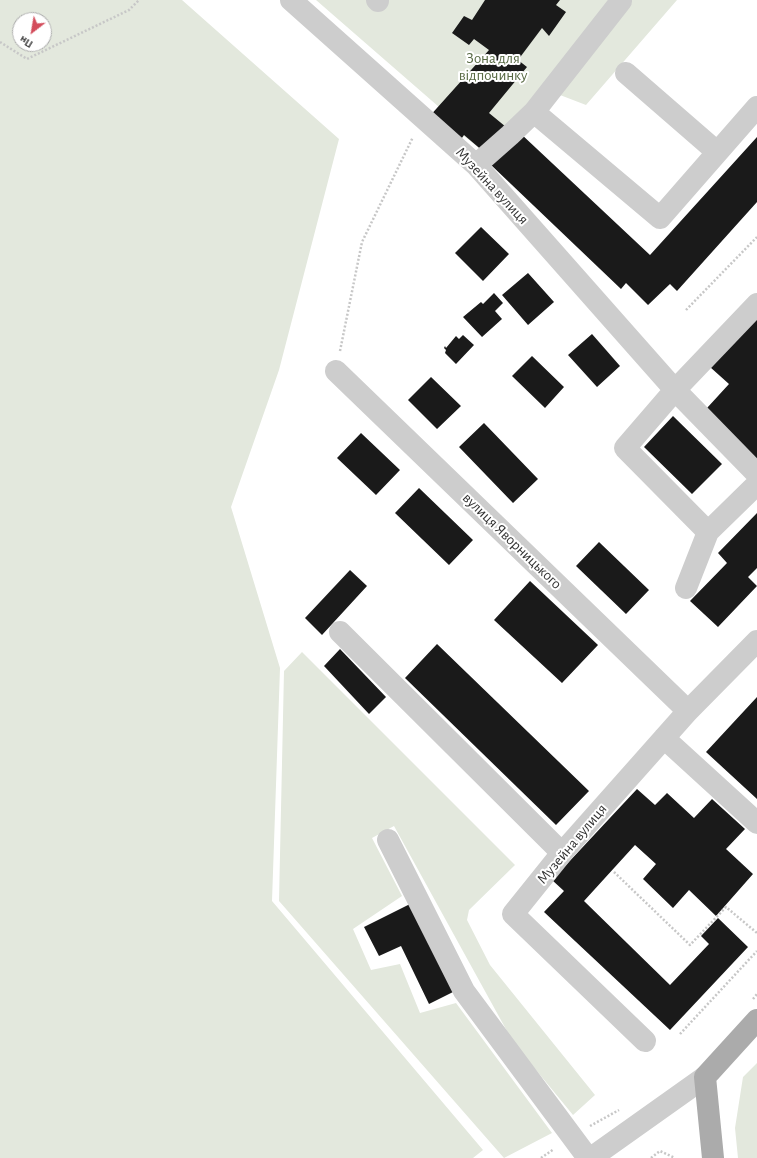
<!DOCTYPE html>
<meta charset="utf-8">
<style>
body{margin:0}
#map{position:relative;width:757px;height:1158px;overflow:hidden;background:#fff;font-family:"Alegreya Sans",sans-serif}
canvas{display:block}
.north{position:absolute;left:12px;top:12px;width:40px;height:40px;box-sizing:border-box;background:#fff;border:1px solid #adadad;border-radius:50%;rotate:211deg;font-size:11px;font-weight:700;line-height:16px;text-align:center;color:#333}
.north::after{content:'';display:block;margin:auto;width:14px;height:18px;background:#d34c5b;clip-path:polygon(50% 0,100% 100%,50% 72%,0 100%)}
</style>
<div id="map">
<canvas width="757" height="1158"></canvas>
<div class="north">Пн</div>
</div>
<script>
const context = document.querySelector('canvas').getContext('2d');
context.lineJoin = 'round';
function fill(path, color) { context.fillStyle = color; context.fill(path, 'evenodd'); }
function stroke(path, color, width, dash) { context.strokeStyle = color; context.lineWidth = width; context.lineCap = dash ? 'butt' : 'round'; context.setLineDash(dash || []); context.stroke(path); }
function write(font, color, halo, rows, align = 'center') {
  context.font = font + ' "Alegreya Sans",sans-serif'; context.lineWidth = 4; context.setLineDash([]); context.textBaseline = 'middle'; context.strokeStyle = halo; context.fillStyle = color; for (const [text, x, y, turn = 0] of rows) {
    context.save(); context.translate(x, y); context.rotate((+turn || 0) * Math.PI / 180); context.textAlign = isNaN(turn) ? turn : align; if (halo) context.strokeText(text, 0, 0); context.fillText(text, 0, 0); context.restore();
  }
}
fill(new Path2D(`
 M0 0H182L339 139 279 370 231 507 280 668 272 901 483 1150 473 1158H0ZM20 20H44V44H20Z
 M316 0H677L586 105 560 95 484 152 464 136 459 142 439 107Z
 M302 652 515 865 469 910 467 920 490 965 595 1095 573 1115 513 1042 394 826 372 838 402 896 353 929 371 970 400 964 420 1013 456 1003 552 1133 504 1158 279 901 284 671Z
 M757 1063V1158H738L735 1128 743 1077Z`), '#e3e8dd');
fill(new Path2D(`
 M485 0H560L556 5 566 12 549 36 542 28 518 60 527 67 489 113 506 127 484 152 464 135 459 142 428 118 489 50 474 39 469 45 452 33 464 16 472 20Z
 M520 133 650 255 757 137V202L677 291 670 284 648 305 626 283 621 289 490 164Z
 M481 227 509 254 483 281 455 253Z
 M528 273 554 302 528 325 502 295Z
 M494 293 503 303 495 311 502 319 482 337 463 317 481 302 483 304Z
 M757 313V469L707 408 729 384 710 367Z
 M592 334 620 366 597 387 568 355Z
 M463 335 474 345 456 364 445 353 446 350 444 348 445 346 446 348 456 336 459 339Z
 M532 356 564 387 545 408 512 376Z
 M431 377 461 406 437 429 408 400Z
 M673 416 722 464 692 494 644 447Z
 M484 423 538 479 513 503 459 447Z
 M361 433 400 470 376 495 337 458Z
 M419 488 473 540 449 565 395 513Z
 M757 513V568L748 577 757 586 718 627 690 601 727 563 718 553Z
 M599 542 649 590 626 614 576 566Z
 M350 570 367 586 322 635 305 618Z
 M530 581 598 645 562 683 494 620Z
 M437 644 589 791 556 825 405 678Z
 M340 649 386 697 369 714 324 666Z
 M757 697V799L706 752Z
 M637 789 655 805 667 793 694 818 712 799 745 829 726 849 753 874 716 916 689 890 673 908 643 879 656 864 635 845 584 901 670 985 709 944 701 936 718 918 748 947 670 1030 544 912 564 891 552 880Z
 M412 903 455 991 429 1004 401 946 379 956 364 927Z`), '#1a1a1a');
stroke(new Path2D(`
 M0 42 27 59 129 10 139 0
 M686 310 757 237
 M340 351 362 242 413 137
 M614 872 690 945 726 907 757 933
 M753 999 757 994
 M680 1034 757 951
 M590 1126 619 1110
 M541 1158 554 1149
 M651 1158 660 1151 675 1158`), '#c7c7c7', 2.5, [2, 2]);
stroke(new Path2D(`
 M291 0 476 165 675 390 625 448 708 532 757 484
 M377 0 378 1
 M626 73 717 152
 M534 112 660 218 757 107
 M476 165 510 135 534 112 621 1
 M757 304 675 390 757 474
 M336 371 688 711
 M686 588 708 532
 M340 632 562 853
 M664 738 757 823
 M388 840 464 991 588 1158
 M645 1041 513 914 562 853 688 711 757 641
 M591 1158 705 1077`), '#cdcdcd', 22);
stroke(new Path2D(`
 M713 1158 705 1077 757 1020`), '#ababab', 22);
write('15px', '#586a44', '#fff', [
 ["Зона для",493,58],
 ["відпочинку",493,75]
]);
write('15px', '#333', '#fff', [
 ["Музейна вулиця",492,186,47],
 ["вулиця Яворницького",512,541,44],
 ["Музейна вулиця",572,844,-50]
]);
</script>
